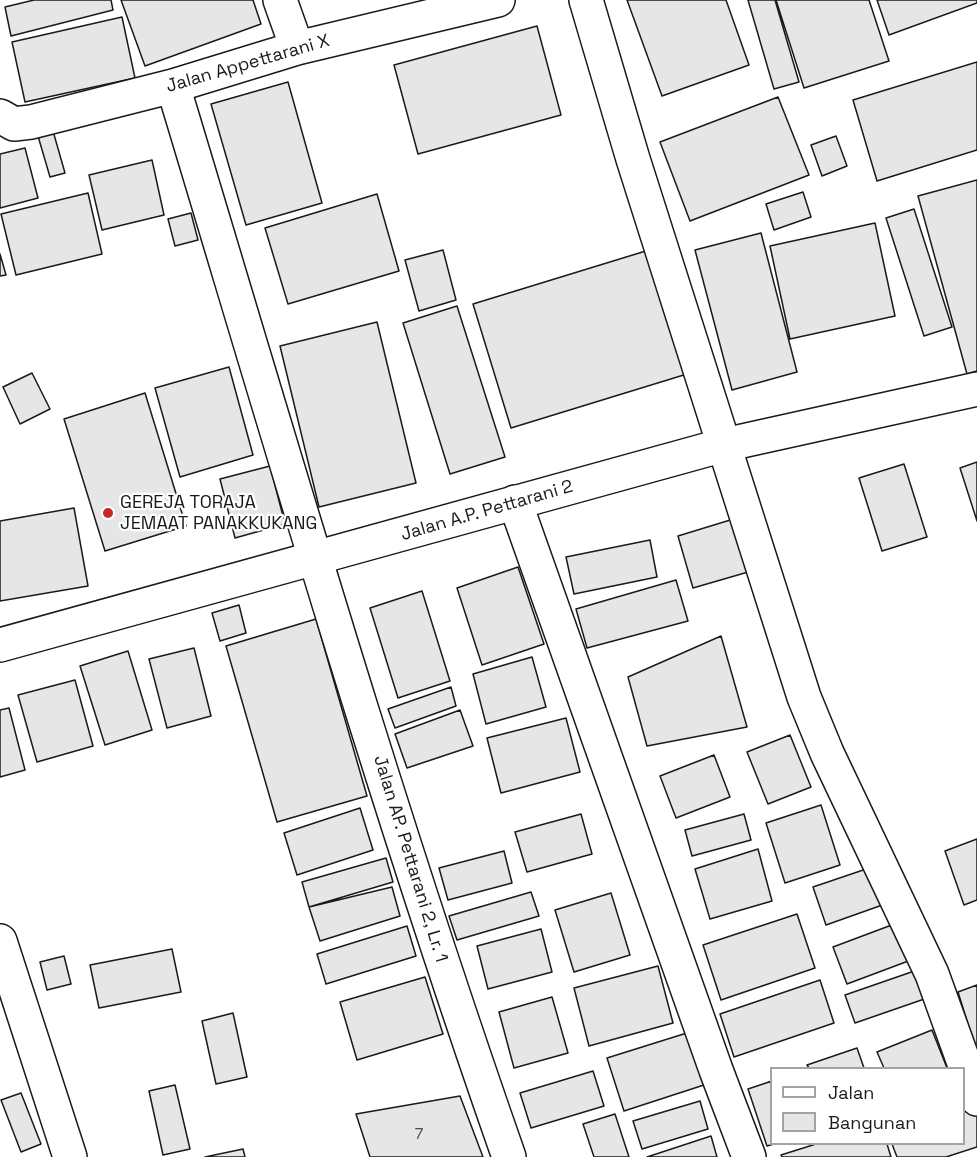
<!DOCTYPE html>
<style>
body{margin:0}
#map{position:relative;width:977px;height:1157px;overflow:hidden;background:#fff;font-family:"Space Grotesk",sans-serif}
canvas{display:block}
.legend{position:absolute;left:770px;top:1067px;width:195px;height:78px;box-sizing:border-box;background:#fff;border:2px solid #a3a3a3;margin:0;padding:8px 10px;list-style:none;font-size:18px;color:#1a1a1a}
.legend li{display:flex;align-items:center;gap:12px;height:30px}
.legend b{width:30px;border:2px solid #a3a3a3}
</style>
<div id="map">
<canvas width="977" height="1157"></canvas>
<ul class="legend">
<li><b style="height:8px;background:#fff"></b>Jalan</li>
<li><b style="height:16px;background:#e6e6e6"></b>Bangunan</li>
</ul>
</div>
<script>
const context = document.querySelector('canvas').getContext('2d');
context.lineJoin = 'round';
function fill(path, color) { context.fillStyle = color; context.fill(path, 'evenodd'); }
function stroke(path, color, width, dash) { context.strokeStyle = color; context.lineWidth = width; context.lineCap = dash ? 'butt' : 'round'; context.setLineDash(dash || []); context.stroke(path); }
function write(font, color, halo, rows, align = 'center') {
  context.font = font + ' "Space Grotesk",sans-serif'; context.lineWidth = 4.5; context.setLineDash([]); context.textBaseline = 'middle'; context.strokeStyle = halo; context.fillStyle = color; for (const [text, x, y, turn = 0] of rows) {
    context.save(); context.translate(x, y); context.rotate((+turn || 0) * Math.PI / 180); context.textAlign = isNaN(turn) ? turn : align; if (halo) context.strokeText(text, 0, 0); context.fillText(text, 0, 0); context.restore();
  }
}
const building = new Path2D(`
 M34 0H111L113 10 11 36 5 7Z
 M121 0H253L261 24 145 66Z
 M627 0H726L749 65 662 96Z
 M748 0H775L799 82 774 89Z
 M776 0H869L889 61 804 88Z
 M877 0H977V3L889 35Z
 M122 17 135 78 25 102 12 42Z
 M537 26 561 115 418 154 394 65Z
 M977 62V150L877 181 853 100Z
 M288 82 322 203 246 225 211 104Z
 M778 97 809 175 690 221 660 142Z
 M53 131 65 173 50 177 38 136Z
 M836 136 847 166 822 176 811 145Z
 M25 148 38 198 0 208V154Z
 M152 160 164 215 102 230 89 175Z
 M977 180V371L967 374 918 196Z
 M803 192 811 217 774 230 766 204Z
 M88 193 102 254 16 275 1 214Z
 M377 194 399 271 288 304 265 228Z
 M914 209 952 327 924 336 886 218Z
 M191 213 198 240 175 246 168 219Z
 M875 223 895 316 790 339 770 246Z
 M761 233 797 372 732 390 695 250Z
 M443 250 456 300 419 311 405 260Z
 M649 250 687 374 511 428 473 304Z
 M0 254 6 275 0 276Z
 M457 306 505 457 450 474 403 323Z
 M377 322 416 483 319 507 280 346Z
 M229 367 253 455 180 477 155 388Z
 M32 373 50 409 20 424 3 387Z
 M145 393 186 526 105 551 64 419Z
 M977 462V521L960 468Z
 M904 464 927 537 882 551 859 478Z
 M270 466 285 524 235 538 220 479Z
 M74 508 88 586 0 601V521Z
 M740 517 755 570 693 588 678 536Z
 M650 540 657 577 574 594 566 557Z
 M518 567 544 644 482 665 457 588Z
 M676 580 688 621 587 648 576 609Z
 M422 591 450 681 398 698 370 608Z
 M239 605 246 633 220 641 212 613Z
 M316 619 367 796 277 822 226 646Z
 M721 636 747 727 647 746 628 677Z
 M194 648 211 716 167 728 149 659Z
 M128 651 152 730 105 745 80 666Z
 M532 657 546 707 486 724 473 674Z
 M75 680 93 746 37 762 18 695Z
 M451 687 456 706 395 728 388 709Z
 M9 708 25 770 0 777V710Z
 M460 710 473 746 407 768 395 734Z
 M566 718 580 772 501 793 487 738Z
 M790 735 811 787 768 804 747 752Z
 M714 755 730 797 676 818 660 776Z
 M821 805 840 865 785 883 766 823Z
 M360 808 373 850 297 875 284 833Z
 M581 814 592 854 527 872 515 832Z
 M744 814 751 840 692 856 685 830Z
 M977 839V900L964 905 945 851Z
 M758 849 772 901 710 919 695 869Z
 M504 851 512 883 448 900 439 868Z
 M386 858 393 882 309 907 302 882Z
 M875 866 888 903 826 925 813 887Z
 M392 887 400 916 320 941 309 907Z
 M531 892 539 916 457 940 449 916Z
 M611 893 630 955 574 972 555 910Z
 M797 914 815 968 721 1000 703 945Z
 M897 923 911 960 847 984 833 947Z
 M407 926 416 956 326 984 317 954Z
 M541 929 552 972 488 989 477 946Z
 M172 949 181 992 99 1008 90 965Z
 M64 956 71 984 47 990 40 962Z
 M658 966 673 1023 589 1046 574 988Z
 M923 968 933 996 855 1023 845 995Z
 M425 977 443 1034 357 1060 340 1002Z
 M820 980 834 1023 734 1057 720 1014Z
 M977 985V1053L958 992Z
 M552 997 568 1053 514 1068 499 1012Z
 M233 1013 247 1077 216 1084 202 1021Z
 M932 1030 947 1068H884L877 1052Z
 M690 1032 707 1084 624 1111 607 1058Z
 M857 1048 864 1068H809L807 1065Z
 M593 1071 604 1106 531 1128 520 1093Z
 M772 1081V1144H774L767 1146 748 1089Z
 M175 1085 190 1149 163 1155 149 1091Z
 M21 1093 41 1144 21 1152 1 1100Z
 M460 1096 483 1157H370L356 1114Z
 M700 1101 708 1129 642 1149 633 1121Z
 M964 1103 977 1109V1147L946 1157H897L892 1144H964Z
 M615 1114 629 1157H594L583 1124Z
 M711 1136 717 1157H647Z
 M816 1144H887L891 1157H782L781 1155Z
 M243 1149 245 1157H205Z`);
fill(building, '#e6e6e6');
stroke(building, '#1a1a1a', 1.5);
const minor = new Path2D(`
 M280 0 297 48
 M586 0 633 159 804 697 827 753 932 974 977 1099
 M173 86C281 444 385 804 509 1157
 M0 116 14 124 31 122 173 86 297 48 498 0
 M515 502 716 1070 749 1157
 M0 941 70 1157`);
const tertiary = new Path2D(`
 M0 645 724 445 977 389`);
stroke(minor, '#1a1a1a', 36);
stroke(tertiary, '#1a1a1a', 36);
stroke(minor, '#fff', 33);
stroke(tertiary, '#fff', 33);
for (const [x, y, r, color] of [
 [108,513,6,"#c62828"]
]) { const dot = new Path2D(); dot.arc(x, y, r, 0, 2 * Math.PI); context.fillStyle = color; context.fill(dot); stroke(dot, '#fff', 2); }
write('15px', '#4d4d4d', null, [
 ["7",419,1135]
]);
write('18px', '#1a1a1a', '#fff', [
 ["Jalan Appettarani X",248,64,-16],
 ["Jalan A.P. Pettarani 2",487,511,-16],
 ["Jalan AP. Pettarani 2, Lr. 1",410,859,73]
]);
write('18px', '#1a1a1a', '#fff', [
 ["GEREJA TORAJA",120,503],
 ["JEMAAT PANAKKUKANG",120,524]
], 'left');
</script>
